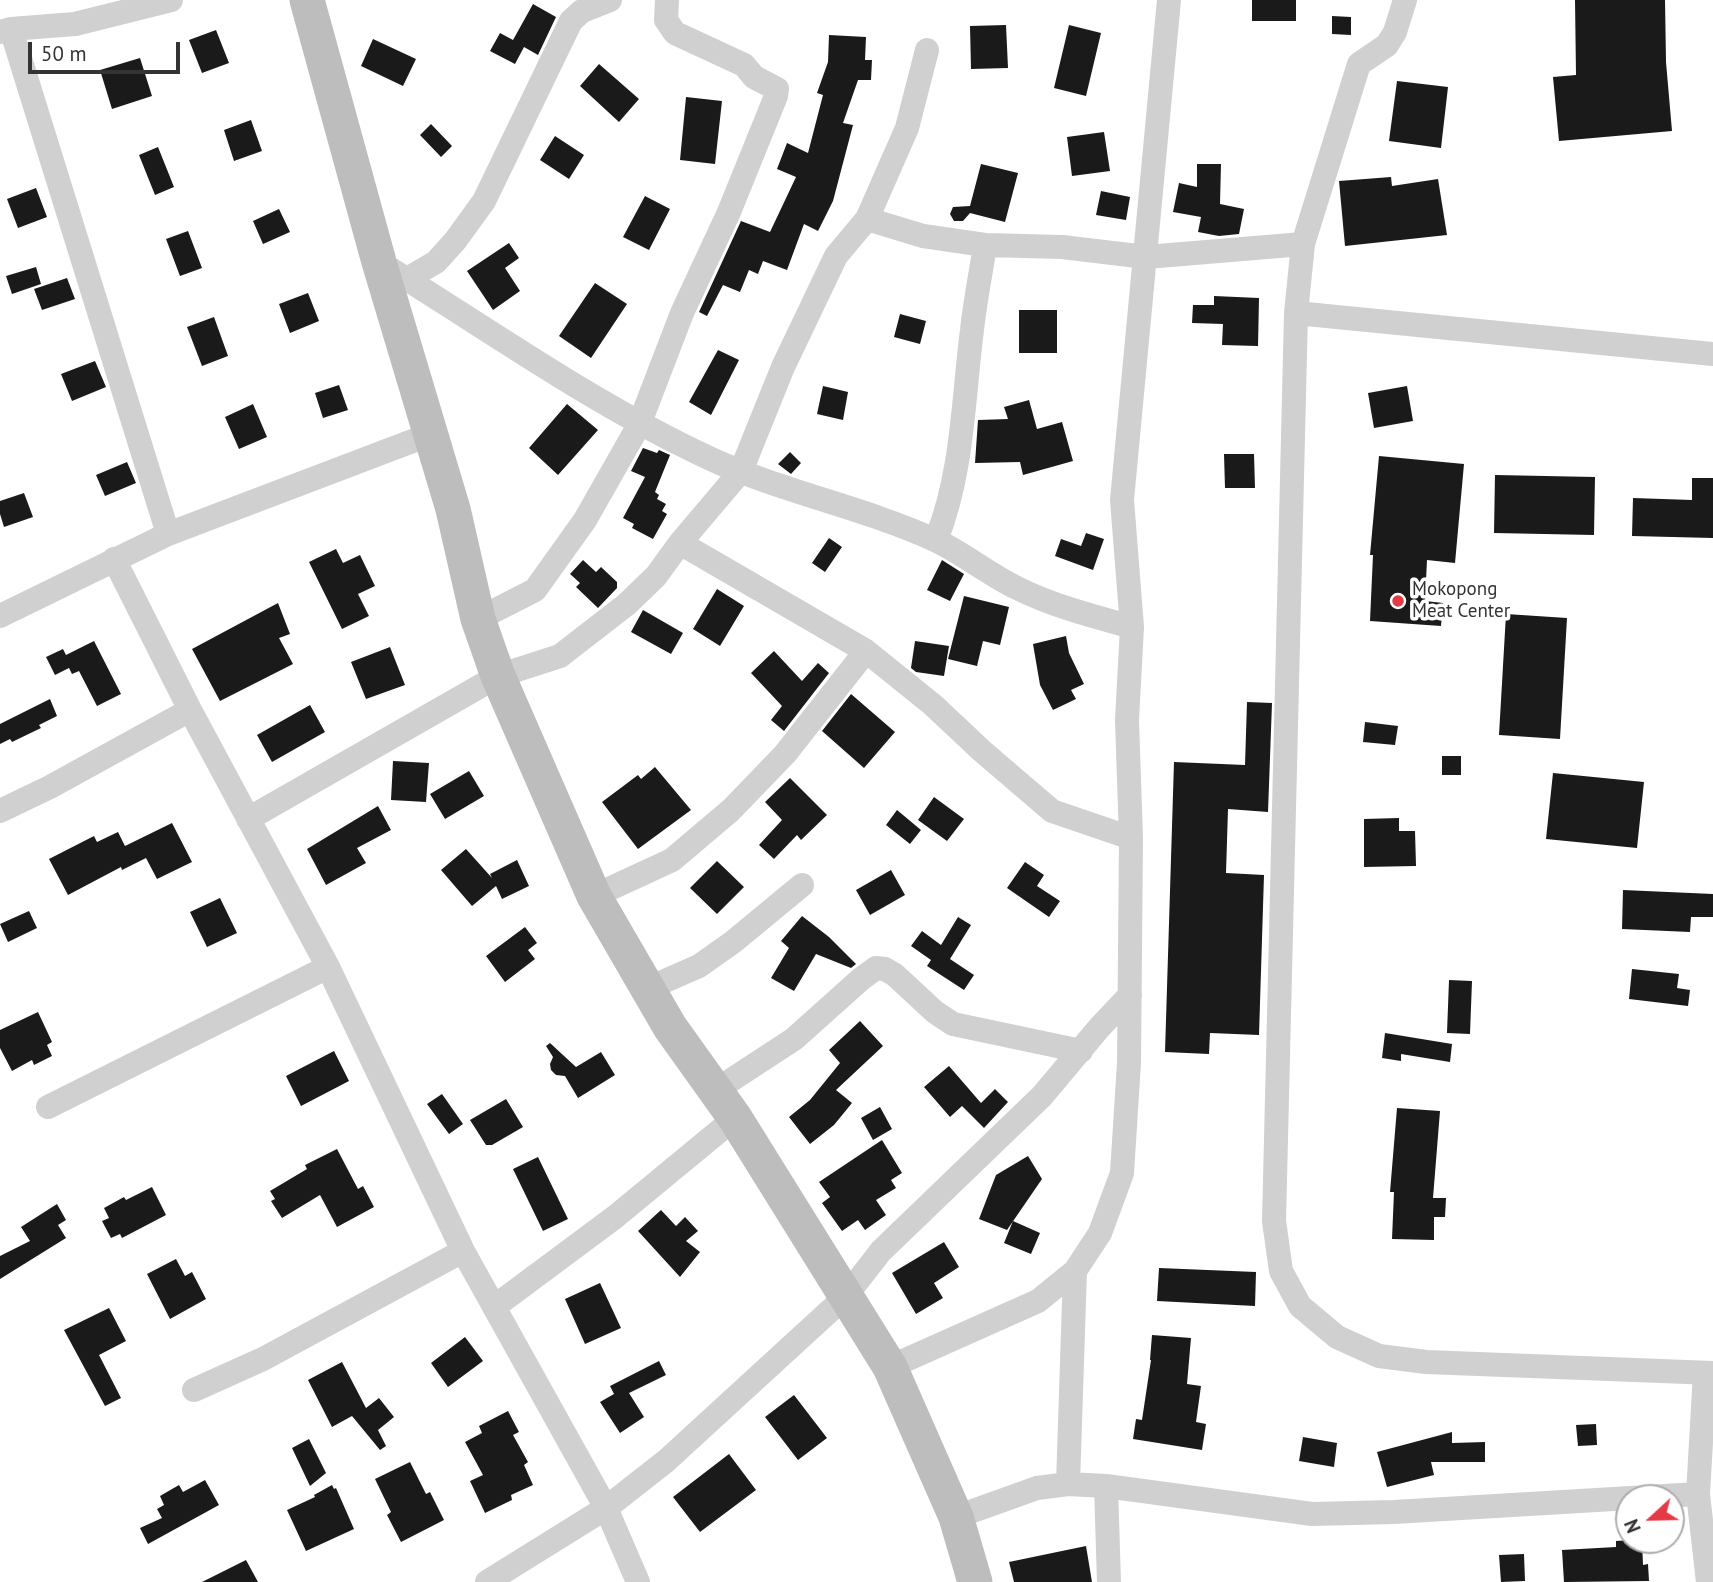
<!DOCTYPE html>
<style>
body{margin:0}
#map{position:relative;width:1713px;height:1582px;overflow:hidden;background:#fff;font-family:"PT Sans",sans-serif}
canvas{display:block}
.north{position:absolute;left:1615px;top:1484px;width:70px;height:70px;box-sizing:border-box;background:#fff;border:2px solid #adadad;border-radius:50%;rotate:248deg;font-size:19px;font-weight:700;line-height:28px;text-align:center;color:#333}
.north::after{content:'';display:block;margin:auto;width:24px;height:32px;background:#e63946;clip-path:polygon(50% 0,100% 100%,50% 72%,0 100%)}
.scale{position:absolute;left:28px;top:42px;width:152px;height:32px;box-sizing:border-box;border:4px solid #333;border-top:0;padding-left:9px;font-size:21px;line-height:24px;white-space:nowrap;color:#333;-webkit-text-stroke:5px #fff;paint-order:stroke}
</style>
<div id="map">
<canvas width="1713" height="1582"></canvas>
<div class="north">N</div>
<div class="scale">50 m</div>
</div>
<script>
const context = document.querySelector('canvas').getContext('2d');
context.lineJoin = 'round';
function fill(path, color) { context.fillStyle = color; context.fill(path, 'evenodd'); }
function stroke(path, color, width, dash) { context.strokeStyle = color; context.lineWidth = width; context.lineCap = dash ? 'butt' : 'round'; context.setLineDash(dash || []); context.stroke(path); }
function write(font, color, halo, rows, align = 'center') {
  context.font = font + ' "PT Sans",sans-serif'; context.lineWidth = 7; context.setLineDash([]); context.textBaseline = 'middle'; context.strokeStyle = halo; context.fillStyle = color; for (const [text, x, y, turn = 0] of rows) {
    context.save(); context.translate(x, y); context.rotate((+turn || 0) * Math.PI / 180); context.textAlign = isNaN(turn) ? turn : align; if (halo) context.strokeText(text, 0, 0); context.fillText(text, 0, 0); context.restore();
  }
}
fill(new Path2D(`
 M1252 0H1296V21H1252Z
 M1575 0H1665L1666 62 1672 131 1559 141 1553 77 1576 75Z
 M533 4 556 17 538 55 524 47 515 64 490 51 500 33 513 40Z
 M1332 16 1351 17V35L1332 34Z
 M1006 25 1008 68 971 69 970 26Z
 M1069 25 1101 33 1086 96 1054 88Z
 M216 30 229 63 202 73 189 40Z
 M829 35 866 37 865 60H872L871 80H858L843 123 853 125 833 201 818 231 804 224 787 270 763 261 758 274 749 270 740 292 723 285 707 316 699 312 741 221 770 232 796 177 777 169 787 143 808 153 823 95 817 93 828 62Z
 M373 39 416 59 403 86 361 66Z
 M140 58 152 96 112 109 100 70Z
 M599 64 639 99 619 122 580 86Z
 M1397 81 1448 87 1441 148 1389 141Z
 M686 97 722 101 715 164 680 160Z
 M251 120 262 151 234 161 224 130Z
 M431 124 452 146 441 157 420 135Z
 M1104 132 1110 171 1072 176 1067 137Z
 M555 136 584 155 569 179 540 160Z
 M158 147 174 187 155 195 139 155Z
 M981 164 1018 173 1005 222 970 213 963 221H954L950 214 953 207 970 206Z
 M1197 164H1221L1220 204 1244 209 1239 234 1219 236 1198 232 1201 217 1173 212 1179 183 1197 187Z
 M1391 177 1392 186 1438 179 1447 235 1345 246 1339 181Z
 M36 188 47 217 18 228 7 199Z
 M1101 191 1130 197 1126 220 1096 215Z
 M645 196 670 209 649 250 623 237Z
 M279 209 290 232 263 244 253 221Z
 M188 231 202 268 180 276 166 239Z
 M509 243 519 258 505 268 520 291 493 310 467 271Z
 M36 267 41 284 12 294 6 276Z
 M67 278 75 299 42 310 34 289Z
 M595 283 627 304 591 358 559 336Z
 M308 293 319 321 290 333 279 304Z
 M1214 296 1259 298 1258 346 1222 345 1223 324 1192 323 1193 305H1214Z
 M1019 310H1057V353H1019Z
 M900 314 926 321 920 344 894 337Z
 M214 317 228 356 202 366 187 327Z
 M718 350 739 360 711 415 689 402Z
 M95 361 106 387 72 401 61 374Z
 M339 385 348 410 323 418 315 393Z
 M823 386 848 392 843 420 817 414Z
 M1407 386 1413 421 1374 428 1368 393Z
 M1029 400 1037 429 1062 422 1073 461 1023 475 1020 462 975 463 978 420 1008 419 1004 407Z
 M253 404 267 437 239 449 225 417Z
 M567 404 598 430 558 475 529 448Z
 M643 448 657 453 659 450 670 455 655 492 659 495 657 499 666 504 662 511 667 514 653 539 632 528 634 524 623 518 645 477 631 471Z
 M790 452 801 463 791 474 778 464Z
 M1224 454H1254L1255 488H1225Z
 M1379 456 1464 464 1455 563 1427 560 1425 601 1443 603 1441 626 1370 621 1373 555H1370Z
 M127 462 136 483 105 496 96 475Z
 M1495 475 1595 477 1594 535 1494 533Z
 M1692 478H1713V538L1632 536 1633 498 1692 500Z
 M24 493 33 517 4 527 0 514V501Z
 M1086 533 1104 539 1093 570 1055 556 1061 539 1081 546Z
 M829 538 842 547 825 572 812 563Z
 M336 549 343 563 360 555 375 586 358 594 369 616 342 629 309 562Z
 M583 560 596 572 601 567 617 582V588L598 608 576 587 580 583 570 574Z
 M942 560 964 574 950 601 927 590Z
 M717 589 744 606 720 646 693 629Z
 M964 596 1009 607 1000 645 983 641 977 666 948 659Z
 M278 603 290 634 279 638 293 664 220 701 192 649Z
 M643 610 683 633 671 654 631 632Z
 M1506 614 1567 618 1560 739 1499 735Z
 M1066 636 1069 653 1084 684 1071 690 1076 699 1053 710 1040 685 1033 644Z
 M94 641 121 694 97 706 79 671 72 674 69 668 55 675 46 657 63 649 66 655Z
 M915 641 949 646 944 676 916 672 911 668Z
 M390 647 405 685 366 699 351 662Z
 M774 651 802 681 818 663 829 673 784 731 771 720 782 706 751 673Z
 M851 694 895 732 864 768 822 731Z
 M50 699 57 716 39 725 41 728 12 742 10 739 0 744V724Z
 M1247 702 1272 703 1268 812 1228 809 1226 873 1264 875 1259 1035 1210 1033 1209 1054 1165 1052 1174 762 1245 765Z
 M310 705 325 732 272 762 257 735Z
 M1365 722 1398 726 1395 745 1363 742Z
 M1442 756H1461V775H1442Z
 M393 761 429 763 426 802 391 800Z
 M655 767 691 810 638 849 602 802 638 775 641 779Z
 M469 771 484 796 445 819 430 794Z
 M1553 773 1644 782 1637 848 1546 839Z
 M790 778 827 815 801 840 797 835 774 859 759 845 782 820 765 802Z
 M934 797 964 819 947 841 918 820Z
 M378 806 391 830 357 848 366 863 326 885 307 849Z
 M897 810 921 830 910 844 886 825Z
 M1399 818V831H1415L1416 866 1364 867V819Z
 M172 823 192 862 157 879 146 858 122 870 121 867 68 895 49 859 94 836 97 842 118 832 125 846Z
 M466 849 492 878 490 874 517 860 529 886 502 899 496 886 472 906 441 870Z
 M717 861 744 887 717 914 690 888Z
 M1025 862 1044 875 1037 886 1060 901 1049 917 1007 888Z
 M891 870 905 895 870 915 856 890Z
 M1623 890 1713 894V917H1691L1690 932 1622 929Z
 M220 898 237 933 207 947 190 912Z
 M29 911 37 928 8 942 0 924Z
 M802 916 829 937 856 964 851 968 816 954 794 991 771 978 789 948 781 941Z
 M958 917 971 925 950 959 974 975 964 990 927 966 931 960 911 946 922 931 941 945Z
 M525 927 537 943 528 950 535 959 505 982 486 956Z
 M1632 969 1679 974 1677 988 1690 990 1688 1006 1629 999Z
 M1449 980 1472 981 1470 1034 1447 1033Z
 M38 1012 52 1042 47 1045 52 1056 34 1065 32 1060 12 1071 0 1048V1030Z
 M860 1021 883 1046 836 1090 852 1103 834 1125 810 1144 789 1117 810 1100 840 1063 829 1050Z
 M1385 1033 1452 1044 1450 1062 1401 1054V1061L1382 1058Z
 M550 1043 576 1067 601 1052 615 1075 578 1098 565 1076 556 1075 551 1070 550 1064 553 1057 546 1046Z
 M334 1051 349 1081 301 1106 286 1076Z
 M949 1066 981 1103 995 1089 1008 1102 984 1128 962 1106 950 1117 924 1087Z
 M442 1094 463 1124 449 1134 427 1104Z
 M506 1099 523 1127 492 1145H486L470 1120Z
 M880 1107 892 1129 873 1140 861 1118Z
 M1397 1108 1440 1111 1433 1198H1446L1445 1217H1434V1240L1392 1239 1394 1192H1390Z
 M882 1140 902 1173 891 1180 896 1188 876 1200 886 1215 865 1230 858 1220 842 1231 822 1203 830 1197 819 1182Z
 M337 1149 358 1189 363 1186 374 1207 337 1227 320 1195 282 1218 271 1201 275 1199 270 1191 307 1169 305 1165Z
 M1028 1156 1042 1179 1007 1230 979 1219 996 1175Z
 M538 1157 568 1219 543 1231 513 1169Z
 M152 1187 166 1215 122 1238 120 1234 111 1238 102 1221 109 1218 104 1208 124 1197 126 1200Z
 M57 1204 66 1220 58 1225 66 1238 0 1279V1256L30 1241 21 1227Z
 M661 1210 676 1226 685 1217 698 1231 686 1241 700 1252 680 1277 638 1231Z
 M1013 1221 1040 1233 1031 1254 1004 1243Z
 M944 1242 959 1267 934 1283 943 1298 916 1314 892 1273Z
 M176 1259 185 1276 192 1272 206 1299 170 1319 147 1274Z
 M1159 1268 1256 1272 1255 1306 1157 1301Z
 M600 1283 621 1328 585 1344 565 1299Z
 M109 1308 126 1341 99 1355 121 1398 105 1406 64 1330Z
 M1152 1335 1191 1338 1187 1384 1201 1386 1196 1422 1206 1424 1202 1450 1133 1439 1136 1419 1142 1420 1151 1360H1150Z
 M465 1337 483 1361 448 1387 431 1363Z
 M659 1361 666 1375 629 1393 644 1417 620 1433 600 1402 614 1394 610 1386Z
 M342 1362 366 1408 379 1398 394 1417 378 1430 386 1446 380 1450 352 1416 332 1427 308 1380Z
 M794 1395 827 1438 798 1460 765 1417Z
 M508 1411 519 1432 513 1435 528 1462 524 1465 533 1485 511 1495 512 1500 485 1513 470 1481 483 1475 465 1442 482 1433 479 1426Z
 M1596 1424 1597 1445 1578 1446 1576 1425Z
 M1452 1432V1443L1485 1442V1462H1431L1434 1475 1387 1487 1377 1452Z
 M1303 1437 1337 1443 1334 1467 1299 1461Z
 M309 1439 326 1473 310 1486 292 1448Z
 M729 1454 756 1490 700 1532 673 1497Z
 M410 1462 426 1494 430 1492 444 1520 401 1542 387 1515 391 1512 375 1479Z
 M205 1480 219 1505 148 1544 140 1528 162 1518 157 1509 164 1505 160 1496 179 1485 183 1492Z
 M332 1485 334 1489 336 1488 354 1529 306 1551 287 1510 315 1497 314 1495Z
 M1631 1540H1642L1643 1565 1648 1564 1649 1581 1564 1582 1562 1550 1616 1547V1541Z
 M1086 1546 1092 1582H1014L1009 1562Z
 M1524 1554 1525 1581 1501 1582 1499 1555Z
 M246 1560 258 1582H202Z`), '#1a1a1a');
stroke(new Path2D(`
 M1405 0 1395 32 1387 45 1359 64 1303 244 1296 313 1274 1221 1281 1271 1300 1306 1337 1337 1379 1356 1426 1362 1713 1373
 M11 29 168 534
 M0 32 11 29 75 24 171 0
 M867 219 923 236 985 245 1062 247 1146 257 1303 244
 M379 262C489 329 594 405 711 459 783 492 862 507 935 540 963 553 988 574 1017 588 1053 606 1092 616 1132 627
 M407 279 436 262 455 241 484 201 571 21 582 11 610 0
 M1296 313 1713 354
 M936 540C963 473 963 400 972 330 975 301 981 273 985 245
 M680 543 866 651 933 705 982 751 1052 811 1131 838
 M114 559 190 710 328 967 463 1251 606 1508 638 1582
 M0 616 168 534 431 434
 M478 619 535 590 585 520 639 425 682 313 729 212 776 96 777 89 754 77 744 65 675 33 666 20 667 0
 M0 811 50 787 190 710
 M248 819 498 676 560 656 627 604 656 576 680 543 741 471 783 367 836 256 867 219 907 128 927 50
 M594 896 672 860 731 810 785 754 866 651
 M649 988 699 966 733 942 802 885
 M716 1090 794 1039 861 979 876 968 885 969 895 975 935 1012 953 1024 1081 1051
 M48 1107 328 967
 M494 1307 615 1217 735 1118
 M890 1367 1038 1301 1075 1271 1100 1233 1122 1173 1129 1063 1131 838 1127 720 1132 627 1122 500 1169 0
 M1705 1373 1698 1494 1708 1582
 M194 1390 263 1359 463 1251
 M1068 1484 1075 1271
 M1106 1486 1109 1582
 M956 1517 1037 1488 1068 1484 1106 1486 1312 1514 1394 1512 1698 1494
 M487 1582 606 1508 666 1461 846 1296 881 1251 1042 1096 1099 1028 1130 995`), '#d0d0d0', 24);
stroke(new Path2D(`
 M307 0 379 262 453 509 478 619 498 676 594 896 670 1027 735 1118 890 1367 956 1517 975 1582`), '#bdbdbd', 35);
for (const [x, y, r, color] of [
 [1398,601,7,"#e63946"]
]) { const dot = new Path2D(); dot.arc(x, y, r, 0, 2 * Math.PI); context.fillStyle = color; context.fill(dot); stroke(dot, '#fff', 2.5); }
write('19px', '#333', '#fff', [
 ["Mokopong",1412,590],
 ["Meat Center",1412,612]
], 'left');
</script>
